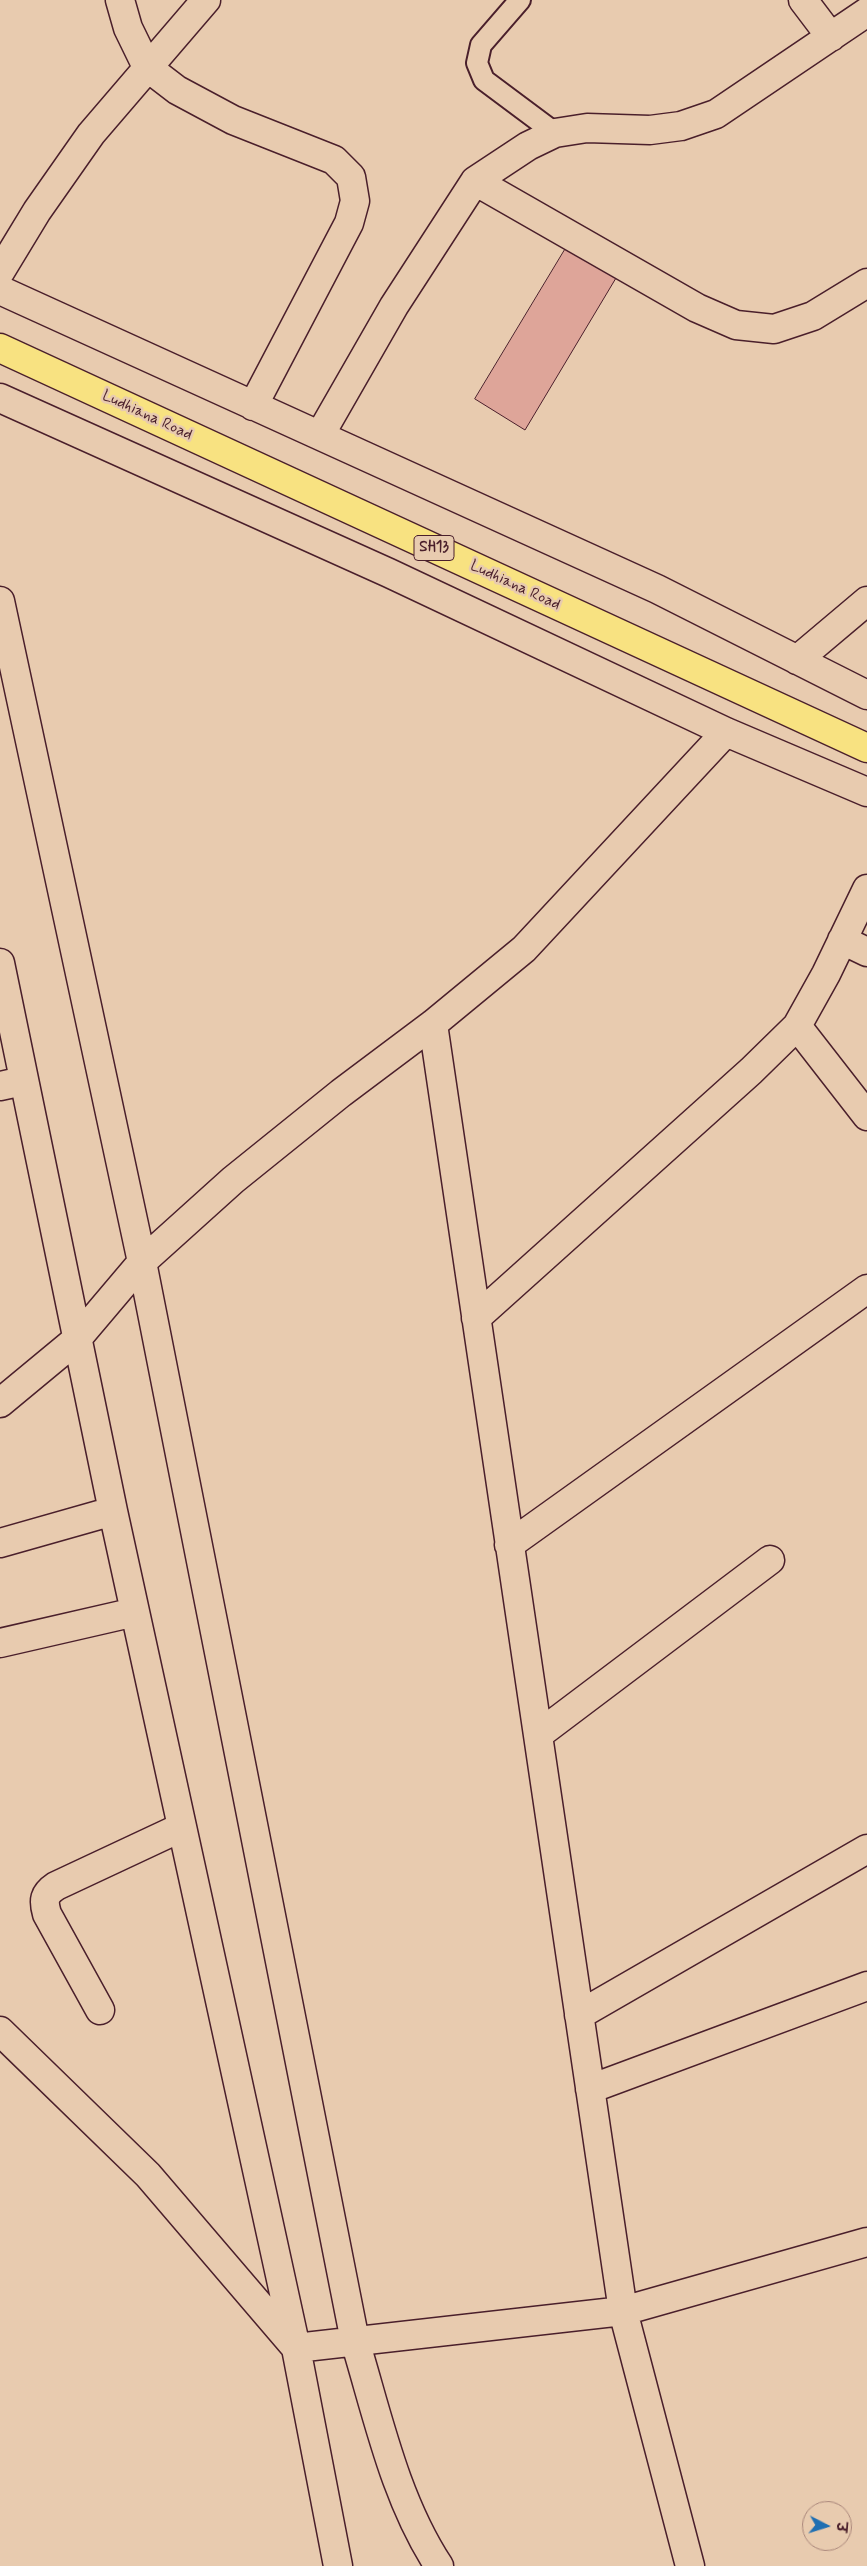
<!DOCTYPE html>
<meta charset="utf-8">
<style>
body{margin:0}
#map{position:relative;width:867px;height:2566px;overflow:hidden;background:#e8cbaf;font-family:Mynerve,"Playpen Sans Deva",sans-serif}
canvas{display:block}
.north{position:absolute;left:802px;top:2501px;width:50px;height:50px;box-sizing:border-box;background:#e8cbaf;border:1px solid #a9867a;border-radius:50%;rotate:95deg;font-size:14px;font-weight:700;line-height:20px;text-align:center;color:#4a1f2b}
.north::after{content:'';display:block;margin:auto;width:18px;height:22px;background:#1f6fb2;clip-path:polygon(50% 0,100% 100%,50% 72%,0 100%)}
</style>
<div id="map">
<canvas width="867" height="2566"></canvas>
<div class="north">उ</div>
</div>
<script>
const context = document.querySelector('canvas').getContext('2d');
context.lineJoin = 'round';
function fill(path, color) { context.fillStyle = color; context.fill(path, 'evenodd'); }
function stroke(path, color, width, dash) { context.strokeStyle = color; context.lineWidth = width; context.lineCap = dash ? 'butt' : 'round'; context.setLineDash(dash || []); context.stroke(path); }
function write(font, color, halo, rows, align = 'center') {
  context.font = font + ' Mynerve,sans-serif'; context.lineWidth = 5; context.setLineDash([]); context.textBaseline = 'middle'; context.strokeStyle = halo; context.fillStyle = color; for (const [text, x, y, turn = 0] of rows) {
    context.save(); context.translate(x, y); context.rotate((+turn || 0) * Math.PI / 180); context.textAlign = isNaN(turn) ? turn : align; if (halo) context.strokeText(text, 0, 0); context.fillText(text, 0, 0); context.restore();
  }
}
const building = new Path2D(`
 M569 243 619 273 525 430 475 399Z`);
fill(building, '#dea599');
stroke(building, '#4a1f2b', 1);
const lane = new Path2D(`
 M520 0 481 45 477 63 484 80 555 133`);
const street = new Path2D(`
 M120 0 128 28 147 67 177 90 233 120 334 160 351 177 355 201 349 223 253 406
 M803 0 831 37
 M475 181 528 146 555 133 587 128 650 130 681 126 716 114 867 12
 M0 272 37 211 91 134 206 0
 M0 290 657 589 867 695
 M0 398 389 573 726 732 867 792
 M320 435 394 306 475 181 697 308 736 325 774 329 813 316 867 283
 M0 601 142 1262 355 2341C378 2417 395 2499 439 2566
 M797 660 867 601
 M842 940 867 952
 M0 963 113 1511 296 2348 148 2175 0 2031
 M433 1024 623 2311 690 2566
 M797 1026 867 1116
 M0 1086 23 1081
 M476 1318 751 1071 797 1026 826 974 867 889
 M0 1403 76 1340 142 1262 233 1180 341 1093 433 1024 524 949 726 732
 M0 1543 113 1511
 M509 1545 867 1289
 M0 1643 135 1612
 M538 1735 770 1560
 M100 2010 47 1914C43 1900 44 1894 56 1886L182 1827
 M579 2015 867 1849
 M590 2089 867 1986
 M338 2566 296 2348 623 2311 867 2242`);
const primary = new Path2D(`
 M0 348 867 748`);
stroke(lane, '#4a1f2b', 24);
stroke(street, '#4a1f2b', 31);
stroke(primary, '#4a1f2b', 31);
stroke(lane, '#e8cbaf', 20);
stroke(street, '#e8cbaf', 28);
stroke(primary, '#f8e281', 28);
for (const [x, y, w] of [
 [434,548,40]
]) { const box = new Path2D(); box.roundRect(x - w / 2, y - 12.5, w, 25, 4); context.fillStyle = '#e8cbaf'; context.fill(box); stroke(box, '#4a1f2b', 1); }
write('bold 15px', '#4a1f2b', null, [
 ["SH13",434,548]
]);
write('16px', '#4a1f2b', '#e8cbaf', [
 ["Ludhiana Road",147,416,25],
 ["Ludhiana Road",515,586,25]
]);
</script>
